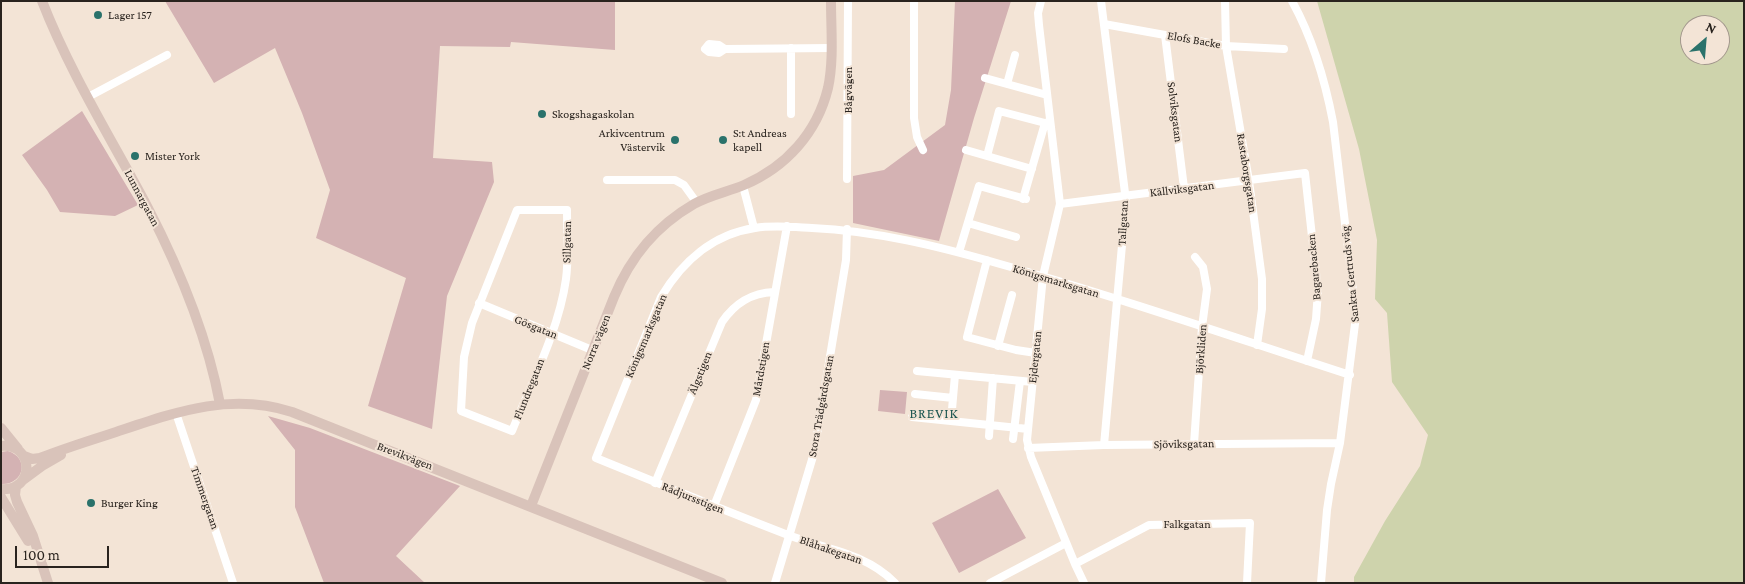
<!DOCTYPE html>
<meta charset="utf-8">
<style>
body{margin:0}
#map{position:relative;width:1745px;height:584px;overflow:hidden;background:#f3e4d6;font-family:"Crimson Pro",serif}
canvas{display:block}
.frame{position:absolute;inset:0;border:2px solid #29231e;pointer-events:none}
.north{position:absolute;left:1680px;top:15px;width:50px;height:50px;box-sizing:border-box;background:#f3e4d6;border:1px solid #a2978c;border-radius:50%;rotate:27deg;font-size:14px;font-weight:700;line-height:20px;text-align:center;color:#29231e}
.north::after{content:'';display:block;margin:auto;width:18px;height:22px;background:#2a726b;clip-path:polygon(50% 0,100% 100%,50% 72%,0 100%)}
.scale{position:absolute;left:15px;top:546px;width:94px;height:22px;box-sizing:border-box;border:2px solid #29231e;border-top:0;padding-left:6px;font-size:15px;line-height:18px;white-space:nowrap;color:#29231e;-webkit-text-stroke:4px #f3e4d6;paint-order:stroke}
</style>
<div id="map">
<canvas width="1745" height="584"></canvas>
<div class="frame"></div>
<div class="north">N</div>
<div class="scale">100 m</div>
</div>
<script>
const context = document.querySelector('canvas').getContext('2d');
context.lineJoin = 'round';
function fill(path, color) { context.fillStyle = color; context.fill(path, 'evenodd'); }
function stroke(path, color, width, dash) { context.strokeStyle = color; context.lineWidth = width; context.lineCap = dash ? 'butt' : 'round'; context.setLineDash(dash || []); context.stroke(path); }
function write(font, color, halo, rows, align = 'center') {
  context.font = font + ' "Crimson Pro",serif'; context.lineWidth = 4; context.setLineDash([]); context.textBaseline = 'middle'; context.strokeStyle = halo; context.fillStyle = color; for (const [text, x, y, turn = 0] of rows) {
    context.save(); context.translate(x, y); context.rotate((+turn || 0) * Math.PI / 180); context.textAlign = isNaN(turn) ? turn : align; if (halo) context.strokeText(text, 0, 0); context.fillText(text, 0, 0); context.restore();
  }
}
fill(new Path2D(`
 M165 1H615V50L511 42 510 47 440 46 433 158 492 162 494 182 447 296 432 429 368 406 406 278 316 238 330 190 302 113 275 48 214 83Z
 M955 1H1011L974 118 939 241 853 223V176L884 170 945 125 951 90Z
 M82 111 138 205 115 216 60 212 47 190 22 155Z
 M880 390 907 392 905 414 878 411Z
 M268 416 310 428 460 486 396 556 425 583H324L295 507V450Z
 M8 451C30 458 24 485 1 484V452Z
 M998 489 1026 538 959 573 932 523Z`), '#d4b2b3');
fill(new Path2D(`
 M1317 1H1744V583H1354V577L1385 521 1420 466 1428 435 1392 382 1387 313 1375 299 1377 240 1359 149ZM1690 25H1720V55H1690Z`), '#ced3ac');
stroke(new Path2D(`
 M914 1V118L917 137 923 150
 M1041 1 1038 13 1039 25 1060 204 1043 276 1027 440 1031 457 1075 564 1084 583
 M1101 1 1126 201 1104 445
 M1225 1 1226 46 1249 181 1262 279V309L1257 345
 M1292 1C1313 39 1325 80 1333 122L1356 316 1340 443 1331 484 1327 510 1321 583
 M1104 24 1226 46 1284 49
 M1165 35 1184 188
 M791 48V114
 M725 49 719 53 709 52 705 49 709 44 719 45 725 49 831 48
 M985 78 1047 95
 M1007 84 1015 55
 M88 97 167 55
 M966 150 1032 169
 M987 156 999 111 1045 123 1050 122
 M847 179 848 1
 M607 180H675L684 185 697 203
 M743 186 754 228
 M1023 199 1045 123
 M1060 204 1305 173 1318 291 1316 319 1307 361
 M517 210H567C567 233 569 256 566 279 559 330 531 384 512 431L461 411 464 357 472 323Z
 M968 223 1016 237
 M959 252 979 186 1026 199
 M987 260 967 337 1016 350 1036 353
 M479 303 592 350
 M998 346 1012 295
 M917 371 1033 382
 M915 394 953 398
 M176 413 233 583
 M912 417 1028 429
 M951 421 955 375
 M989 436 993 378
 M1013 439 1020 381
 M1194 444 1202 327 1207 289 1203 267 1195 257
 M1028 448 1104 445 1340 443
 M655 483 722 322C735 303 751 293 774 292
 M714 506 756 400 787 226
 M1075 564 1149 525 1250 523 1247 583
 M775 583 814 453 846 260 847 229
 M895 583C866 553 825 549 788 535 723 510 660 484 596 458L661 297C682 262 713 234 755 228 773 225 793 227 812 228 876 231 938 246 1000 264 1118 297 1233 337 1350 375
 M990 583 1066 543`), '#fff', 8);
stroke(new Path2D(`
 M42 1C70 73 112 140 148 208 180 270 207 335 220 404
 M1 428 18 449
 M1 446C35 443 35 492 1 489
 M24 456 32 459 40 458C65 448 91 440 116 432 176 412 230 392 292 412L722 583
 M23 480 42 466 61 455
 M16 486 15 495 17 502 33 536 48 583
 M1 497 28 541
 M531 506 614 297C631 256 656 226 694 204 710 195 727 192 744 185 786 167 817 133 828 88 834 60 831 30 831 1`), '#d9c3ba', 10);
for (const [x, y, r, color] of [
 [98,15,5,"#2a726b"],
 [542,114,5,"#2a726b"],
 [675,140,5,"#2a726b"],
 [723,140,5,"#2a726b"],
 [135,156,5,"#2a726b"],
 [91,503,5,"#2a726b"]
]) { const dot = new Path2D(); dot.arc(x, y, r, 0, 2 * Math.PI); context.fillStyle = color; context.fill(dot); stroke(dot, '#f3e4d6', 2); }
write('12px', '#29231e', '#f3e4d6', [
 ["Lager 157",108,15],
 ["Skogshagaskolan",552,114],
 ["Arkivcentrum",665,133,"right"],
 ["Västervik",665,147,"right"],
 ["S:t Andreas",733,133],
 ["kapell",733,147],
 ["Mister York",145,156],
 ["Burger King",101,503]
], 'left');
write('12px', '#29231e', '#f3e4d6', [
 ["Elofs Backe",1194,40,10],
 ["Bågvägen",848,90,-90],
 ["Solviksgatan",1175,112,83],
 ["Rastaborgsgatan",1247,173,81],
 ["Källviksgatan",1182,189,-7],
 ["Lunnargatan",142,198,62],
 ["Tallgatan",1123,223,-87],
 ["Sillgatan",567,242,-89],
 ["Bagarebacken",1314,267,-95],
 ["Sankta Gertruds väg",1350,274,-96],
 ["Königsmarksgatan",1056,281,17],
 ["Gösgatan",536,327,22],
 ["Königsmarksgatan",646,336,-67],
 ["Norra vägen",596,342,-68],
 ["Björkliden",1201,349,-86],
 ["Ejdergatan",1035,357,-84],
 ["Mårdstigen",761,369,-80],
 ["Älgstigen",700,373,-68],
 ["Flundregatan",529,389,-68],
 ["Stora Trädgårdsgatan",821,406,-80],
 ["Sjöviksgatan",1184,444,-1],
 ["Brevikvägen",405,456,21],
 ["Timmergatan",205,498,71],
 ["Rådjursstigen",693,498,22],
 ["Falkgatan",1187,524],
 ["Blåhakegatan",831,550,19]
]);
context.letterSpacing = '1px';
write('14px', '#1c5651', '#f3e4d6', [
 ["BREVIK",934,414]
]);
context.letterSpacing = '0px';
</script>
